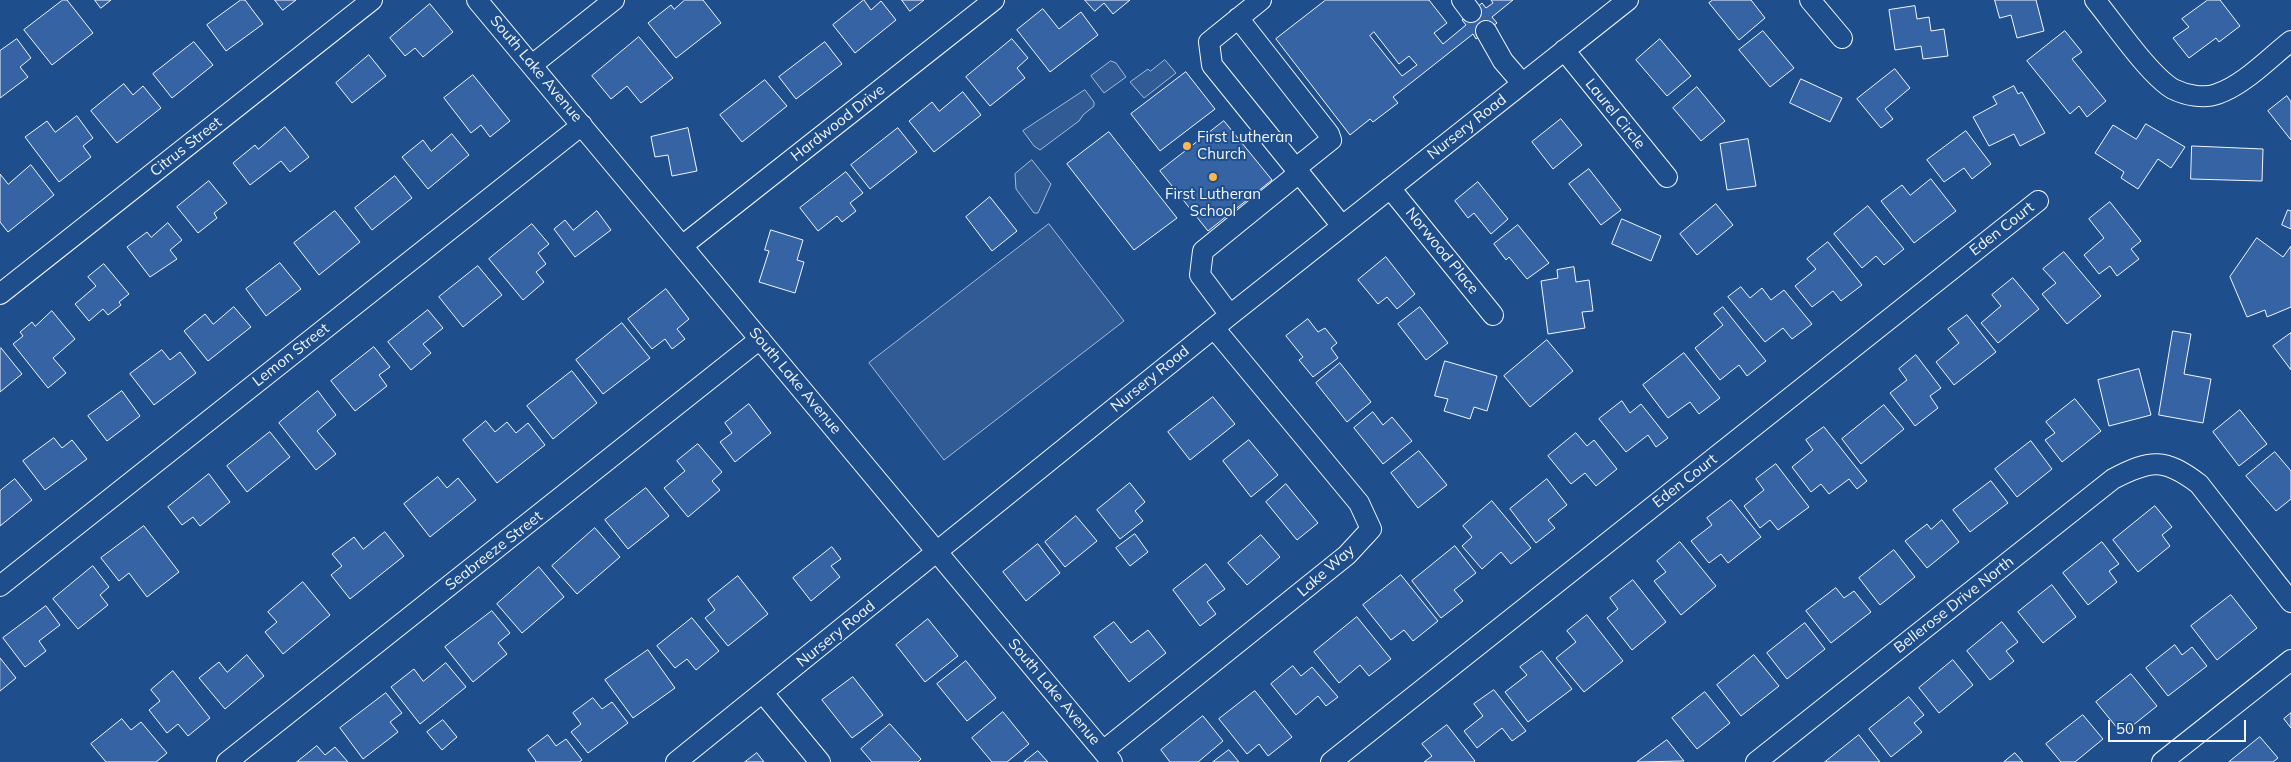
<!DOCTYPE html>
<style>
body{margin:0}
#map{position:relative;width:2291px;height:762px;overflow:hidden;background:#1f4e8c;font-family:Mulish,sans-serif}
canvas{display:block}
.scale{position:absolute;left:2108px;top:720px;width:138px;height:22px;box-sizing:border-box;border:2px solid #f2f6ff;border-top:0;padding-left:6px;font-size:15px;line-height:18px;white-space:nowrap;color:#f2f6ff;-webkit-text-stroke:4px #1f4e8c;paint-order:stroke}
</style>
<div id="map">
<canvas width="2291" height="762"></canvas>
<div class="scale">50 m</div>
</div>
<script>
const context = document.querySelector('canvas').getContext('2d');
context.lineJoin = 'round';
function fill(path, color) { context.fillStyle = color; context.fill(path, 'evenodd'); }
function stroke(path, color, width, dash) { context.strokeStyle = color; context.lineWidth = width; context.lineCap = dash ? 'butt' : 'round'; context.setLineDash(dash || []); context.stroke(path); }
function write(font, color, halo, rows, align = 'center') {
  context.font = font + ' Mulish,sans-serif'; context.lineWidth = 4; context.setLineDash([]); context.textBaseline = 'middle'; context.strokeStyle = halo; context.fillStyle = color; for (const [text, x, y, turn = 0] of rows) {
    context.save(); context.translate(x, y); context.rotate((+turn || 0) * Math.PI / 180); context.textAlign = isNaN(turn) ? turn : align; if (halo) context.strokeText(text, 0, 0); context.fillText(text, 0, 0); context.restore();
  }
}
const green = new Path2D(`
 M1165 60 1176 73 1144 98 1130 82 1148 69 1150 71Z
 M1111 61 1116 63 1126 77 1104 93 1091 76Z
 M1085 90 1094 102V106L1083 115 1079 121 1040 150 1034 146 1023 131Z
 M1032 160 1051 184 1038 213H1034L1016 189 1015 174Z
 M1049 224 1124 321 944 460 869 363Z`);
fill(green, '#305b95');
stroke(green, '#a8bbd7', 1);
const building = new Path2D(`
 M63 0H67L93 33 52 65 24 30Z
 M95 0H111L101 8Z
 M241 0H245L263 24 226 51 207 25Z
 M275 0H296L283 10Z
 M685 0H703L721 23 676 58 648 23 671 5 674 9Z
 M864 0 871 10 881 1 896 20 855 53 833 25Z
 M902 0H924L910 11Z
 M1085 0H1130L1113 14 1104 3 1095 11Z
 M1326 0H1429L1447 23 1434 33 1443 44 1466 25 1462 20 1482 3 1486 8 1493 3 1491 0H1513L1492 17 1497 23 1476 39 1473 34 1393 97 1398 103 1373 122 1370 119 1350 135 1276 39ZM1374 32 1399 64 1409 56 1417 65 1402 76 1370 36Z
 M1713 0H1751L1765 18 1739 40 1709 3Z
 M1995 0H2036L2044 31 2017 38 2011 15 2000 18Z
 M2208 0H2220L2240 26 2219 42 2216 38 2189 58 2173 38 2189 27 2182 19Z
 M430 4 453 32 423 57 415 48 405 56 390 38Z
 M1915 6 1917 19 1929 17 1931 31 1944 29 1948 56 1923 59 1921 46 1895 50 1889 10Z
 M1043 9 1059 29 1081 12 1098 35 1050 72 1017 30Z
 M1763 31 1794 68 1770 87 1739 50Z
 M2065 31 2082 52 2072 59 2106 101 2087 117 2079 106 2070 114 2027 61Z
 M639 37 673 78 641 103 627 86 611 99 592 76Z
 M17 39 31 58 20 67 28 77 0 98V51Z
 M1012 39 1028 58 1017 68 1025 78 990 106 966 77Z
 M1660 39 1691 76 1667 96 1636 60Z
 M194 42 213 65 172 98 153 74Z
 M825 42 842 64 796 99 779 77Z
 M369 55 386 76 352 103 336 83Z
 M1895 69 1910 88 1885 109 1893 119 1881 128 1857 99Z
 M1186 72 1215 109 1160 151 1131 114Z
 M473 75 510 121 490 137 481 125 471 133 444 98Z
 M1801 79 1842 98 1830 122 1790 103Z
 M765 80 787 106 742 142 720 115Z
 M124 84 133 95 143 86 161 108 117 143 91 111Z
 M2014 86 2018 94 2022 92 2045 133 2020 146 2014 134 1989 146 1973 117 1997 104 1993 97Z
 M1697 87 1725 121 1701 141 1673 108Z
 M963 92 981 115 934 152 909 121 932 102 939 111Z
 M2287 96 2291 102V140L2268 111Z
 M77 116 93 138 83 146 91 157 59 182 25 137 47 121 55 132Z
 M1561 119 1582 145 1553 169 1532 142Z
 M1224 121 1272 180 1208 231 1160 171Z
 M2146 124 2185 147 2171 168 2158 159 2138 189 2121 178 2124 172 2095 153 2113 125 2136 139Z
 M285 127 309 157 290 172 281 161 250 185 233 163 255 145 258 149Z
 M688 128 697 171 672 176 668 155 655 157 651 137Z
 M898 128 917 152 870 189 851 165Z
 M1966 131 1991 164 1972 179 1964 168 1944 182 1927 160Z
 M1109 132 1177 218 1134 250 1067 164Z
 M452 134 469 155 428 189 402 157 423 140 431 151Z
 M1748 139 1756 186 1727 190 1720 144Z
 M2192 146 2263 149 2262 181 2191 179Z
 M31 165 54 195 8 232 0 222V174L8 184Z
 M1589 169 1621 210 1601 225 1569 184Z
 M846 172 863 193 850 203 856 211 842 222 837 216 818 231 800 208Z
 M395 176 412 198 372 230 355 208Z
 M1931 179 1956 211 1914 243 1881 201 1902 185 1910 195Z
 M209 181 227 203 214 213 217 218 198 233 177 207Z
 M1478 182 1508 219 1491 234 1474 213 1468 218 1455 201Z
 M990 197 1017 231 992 251 966 217Z
 M2110 202 2141 241 2131 249 2139 259 2117 276 2110 266 2099 274 2084 255 2104 238 2089 219Z
 M1716 204 1733 225 1697 255 1680 234Z
 M1868 206 1904 249 1884 265 1876 256 1862 268 1834 234Z
 M2288 210 2291 211V229L2282 225Z
 M335 211 360 242 319 275 294 243Z
 M597 211 611 230 575 257 554 229 565 220 573 230Z
 M1622 219 1661 236 1651 261 1612 244Z
 M168 223 182 240 170 250 177 259 150 277 127 247 147 232 151 237Z
 M532 224 549 244 538 253 546 264 536 272 544 282 523 300 489 259Z
 M1518 225 1549 263 1527 279 1509 257 1506 260 1494 244Z
 M771 230 803 240 797 260 804 262 795 293 759 282 769 251 765 250Z
 M2257 238 2283 257 2291 246V307L2267 317 2265 310 2247 317 2230 277Z
 M1828 242 1862 285 1841 301 1833 291 1812 307 1795 286 1816 269 1807 259Z
 M2064 252 2101 296 2067 324 2042 294 2056 283 2043 269Z
 M1386 257 1415 294 1397 309 1387 297 1378 304 1358 280Z
 M280 263 301 289 266 316 246 289Z
 M104 264 129 294 119 302 121 305 108 315 103 309 89 321 75 304 96 286 88 277Z
 M478 266 502 295 463 327 439 297Z
 M1574 267 1576 282 1589 280 1593 311 1582 312 1585 328 1548 334 1541 281 1558 278 1557 270Z
 M2013 278 2039 309 1998 343 1981 323 2001 306 1992 295Z
 M1741 287 1750 298 1762 288 1771 300 1784 290 1812 324 1792 339 1783 328 1765 342 1728 297Z
 M666 289 689 319 677 329 685 339 672 349 665 339 652 349 628 319Z
 M234 307 251 327 208 361 184 331 205 314 213 324Z
 M1420 307 1448 343 1426 360 1398 324Z
 M1723 307 1766 361 1747 376 1739 365 1720 380 1695 348 1723 325 1714 314Z
 M428 310 443 328 423 344 431 353 411 370 388 342Z
 M52 311 75 339 53 358 66 373 48 388 13 344 23 336 20 332 32 322 35 326Z
 M1967 315 1996 352 1954 385 1936 362 1959 343 1948 329Z
 M1308 319 1318 332 1325 328 1337 343 1331 348 1338 358 1313 377 1299 360 1303 357 1286 336Z
 M622 323 650 358 603 394 576 360Z
 M2173 331 2191 334 2184 374 2211 379 2203 423 2159 415Z
 M2291 333V370L2273 346Z
 M1547 340 1573 371 1530 407 1504 376Z
 M374 347 390 367 379 375 387 386 355 411 331 381Z
 M1 348 22 374 0 392V349Z
 M162 350 170 360 180 352 196 373 154 405 130 374Z
 M1684 353 1720 398 1699 414 1690 402 1668 418 1643 385Z
 M1916 355 1941 388 1930 396 1938 408 1915 426 1890 393 1907 380 1899 369Z
 M1445 361 1497 376 1487 411 1474 407 1470 419 1444 411 1448 399 1435 396Z
 M1340 363 1371 402 1347 422 1316 383Z
 M2139 369 2151 415 2109 426 2098 380Z
 M572 371 597 403 553 439 527 406Z
 M122 391 140 416 107 441 88 416Z
 M318 391 336 415 317 431 336 454 316 470 279 423Z
 M1213 397 1235 424 1190 460 1168 432Z
 M2075 399 2101 431 2062 462 2045 440 2055 433 2046 422Z
 M1622 401 1630 413 1641 404 1668 438 1656 447 1648 435 1626 452 1599 419Z
 M749 404 771 433 735 462 720 442 732 433 725 423Z
 M1884 405 1904 429 1861 464 1842 439Z
 M2240 410 2267 444 2239 466 2213 432Z
 M1373 412 1383 425 1392 417 1412 441 1383 464 1354 428Z
 M486 421 495 432 507 422 516 433 528 423 545 445 497 483 463 440Z
 M1824 427 1867 481 1857 489 1849 479 1829 494 1821 484 1811 492 1792 467 1813 450 1806 440Z
 M270 432 290 457 247 492 227 466Z
 M1576 433 1587 446 1594 440 1617 469 1596 486 1585 473 1571 484 1548 456Z
 M54 438 62 448 72 440 87 459 45 490 23 461Z
 M1249 440 1278 475 1251 497 1223 461Z
 M2031 441 2052 469 2017 497 1995 469Z
 M698 444 722 472 712 481 720 490 688 517 664 488 685 471 677 461Z
 M1419 451 1447 485 1418 508 1391 473Z
 M2275 452 2291 471V499L2276 511 2246 476Z
 M1776 464 1809 507 1778 530 1770 520 1760 528 1744 506 1764 490 1756 479Z
 M209 474 230 502 200 526 193 517 182 525 168 507Z
 M438 477 447 488 458 478 476 500 430 537 404 504Z
 M15 479 32 500 0 526V491Z
 M1547 479 1567 505 1548 520 1555 528 1536 543 1510 509Z
 M1991 481 2008 503 1970 532 1953 510Z
 M1130 483 1145 502 1135 511 1143 521 1120 539 1097 510Z
 M1286 484 1318 523 1297 540 1266 502Z
 M646 488 669 516 628 549 605 520Z
 M1731 500 1761 537 1728 563 1721 554 1709 563 1691 541 1712 525 1707 518Z
 M1492 501 1531 548 1511 564 1501 552 1482 569 1462 546 1472 537 1463 526Z
 M2155 506 2172 527 2162 535 2170 546 2138 572 2113 540Z
 M1076 516 1097 541 1065 567 1045 542Z
 M1942 520 1959 542 1927 568 1905 541 1927 524 1931 529Z
 M144 526 179 572 147 597 129 573 119 581 101 558Z
 M595 528 620 557 577 594 552 566Z
 M385 532 404 556 350 599 331 575 342 566 332 554 354 537 363 549Z
 M1135 534 1148 552 1130 566 1116 548Z
 M1261 535 1280 557 1247 585 1228 563Z
 M1680 542 1716 586 1681 615 1654 581 1666 572 1657 561Z
 M2102 542 2119 564 2109 571 2117 582 2088 605 2063 573Z
 M1038 544 1060 573 1026 601 1003 572Z
 M1455 546 1476 573 1454 590 1463 601 1441 618 1412 581Z
 M832 547 841 559 831 566 840 577 811 601 793 578Z
 M1894 550 1915 577 1880 605 1859 578Z
 M1206 564 1225 589 1207 602 1216 614 1200 626 1173 590Z
 M93 566 109 587 100 595 108 605 78 629 53 599Z
 M539 567 564 597 522 633 497 604Z
 M1401 575 1438 621 1413 641 1404 630 1391 640 1363 605Z
 M738 576 768 614 728 646 705 618 715 610 708 600Z
 M1633 580 1666 622 1632 650 1607 618 1618 609 1610 598Z
 M303 582 330 615 283 654 265 632 277 622 268 612Z
 M2052 585 2076 617 2043 643 2018 612Z
 M1836 588 1844 598 1854 591 1871 612 1831 643 1806 611Z
 M2231 595 2257 628 2217 660 2191 626Z
 M46 606 60 625 39 641 46 651 25 667 3 638Z
 M492 611 510 633 498 643 507 654 473 682 445 647Z
 M1587 615 1623 661 1584 692 1556 658 1576 642 1567 631Z
 M1357 617 1391 659 1369 676 1360 665 1339 683 1314 652Z
 M692 618 719 651 696 670 687 659 675 668 657 646Z
 M928 619 958 656 925 682 896 645Z
 M1114 622 1131 643 1148 630 1166 653 1129 682 1094 637Z
 M2002 622 2018 642 2006 651 2014 661 1990 680 1967 651Z
 M1805 623 1825 649 1787 679 1767 653Z
 M2175 645 2182 655 2192 647 2207 666 2168 696 2146 668Z
 M648 650 675 688 633 718 605 680Z
 M1542 651 1572 689 1528 722 1505 692 1527 675 1520 667Z
 M247 655 264 676 225 709 199 678 219 662 227 672Z
 M1754 655 1779 686 1741 716 1717 685Z
 M0 658 16 678 0 691Z
 M1953 660 1973 685 1939 713 1919 688Z
 M966 661 996 698 967 721 937 684Z
 M446 663 466 687 420 724 391 687 414 669 423 681Z
 M1293 666 1301 676 1312 667 1338 697 1326 706 1318 696 1296 715 1271 684Z
 M173 671 210 718 188 736 178 724 167 733 149 710 160 701 151 690Z
 M2131 674 2157 706 2122 734 2096 702Z
 M853 677 883 715 852 738 822 700Z
 M1494 690 1526 731 1512 741 1502 728 1477 748 1464 731 1483 716 1474 704Z
 M1255 691 1292 737 1268 756 1259 744 1247 754 1219 719Z
 M1705 692 1730 723 1697 749 1672 718Z
 M386 693 402 713 390 722 398 732 363 759 340 728Z
 M1909 697 1924 715 1914 723 1922 732 1891 757 1869 729Z
 M593 698 602 709 612 702 628 723 588 753 571 732 581 724 573 713Z
 M1003 712 1029 744 1007 762H992L972 738Z
 M2291 713V728L2284 719Z
 M2083 715 2103 739 2075 762H2061L2046 744Z
 M1203 716 1223 741 1198 762H1170L1161 750Z
 M122 719 131 730 141 722 167 753 156 762H106L91 744Z
 M443 720 457 737 442 750 427 732Z
 M890 724 921 759 918 762H872L861 749Z
 M1447 725 1475 761 1474 762H1424L1432 756 1422 744Z
 M548 735 556 746 566 739 582 760 579 762H535L536 761 528 750Z
 M1859 735 1880 762H1825Z
 M2260 737 2278 758 2273 762H2229Z
 M1667 740 1684 761 1637 762Z
 M317 746 325 755 335 747 348 762H297Z
 M1229 750 1239 762H1213Z
 M1038 751 1048 762H1024Z
 M757 753 764 762H745Z
 M2015 753 2023 762H2004Z`);
fill(building, '#3563a3');
stroke(building, '#f2f6ff', 1);
const minor = new Path2D(`
 M477 0 1112 762
 M1261 0 1209 42 1212 65 1342 226
 M1462 0 1471 12
 M1810 0 1842 38
 M2095 0C2114 23 2149 75 2173 89 2185 95 2204 99 2217 94 2244 85 2269 58 2291 41
 M1238 18 1329 134 1331 140 1296 168
 M1486 31 1503 61 1522 83
 M1564 50 1667 177
 M532 65 614 0
 M1390 188 1493 315
 M682 246 994 0
 M0 294 372 0
 M1230 315 1200 275 1203 251 1299 173
 M0 586 582 125
 M763 693 820 762
 M1103 751 1347 555 1371 529 1359 503 1214 328
 M227 762 760 339
 M676 762 1230 315 1628 0
 M1331 762 2038 201
 M1756 762 2113 479C2151 459 2165 458 2199 484L2291 602
 M2162 762 2291 660`);
stroke(minor, '#f2f6ff', 22);
stroke(minor, '#1f4e8c', 20);
for (const [x, y, r, color] of [
 [1187,146,5,"#ffb74d"],
 [1213,177,5,"#ffb74d"]
]) { const dot = new Path2D(); dot.arc(x, y, r, 0, 2 * Math.PI); context.fillStyle = color; context.fill(dot); stroke(dot, '#1f4e8c', 2); }
write('15px', '#f2f6ff', '#1f4e8c', [
 ["South Lake Avenue",536,69,50],
 ["Laurel Circle",1615,114,51],
 ["Hardwood Drive",838,123,-38],
 ["Nursery Road",1467,127,-38],
 ["Citrus Street",186,147,-38],
 ["Eden Court",2002,229,-38],
 ["Norwood Place",1442,251,51],
 ["Lemon Street",291,355,-38],
 ["Nursery Road",1150,379,-39],
 ["South Lake Avenue",795,381,50],
 ["Eden Court",1685,481,-38],
 ["Seabreeze Street",494,551,-38],
 ["Lake Way",1326,571,-41],
 ["Bellerose Drive North",1954,605,-38],
 ["Nursery Road",836,634,-39],
 ["South Lake Avenue",1054,692,50]
]);
write('15px', '#f2f6ff', '#1f4e8c', [
 ["First Lutheran",1197,137],
 ["Church",1197,154],
 ["First Lutheran",1213,194,"center"],
 ["School",1213,211,"center"]
], 'left');
</script>
